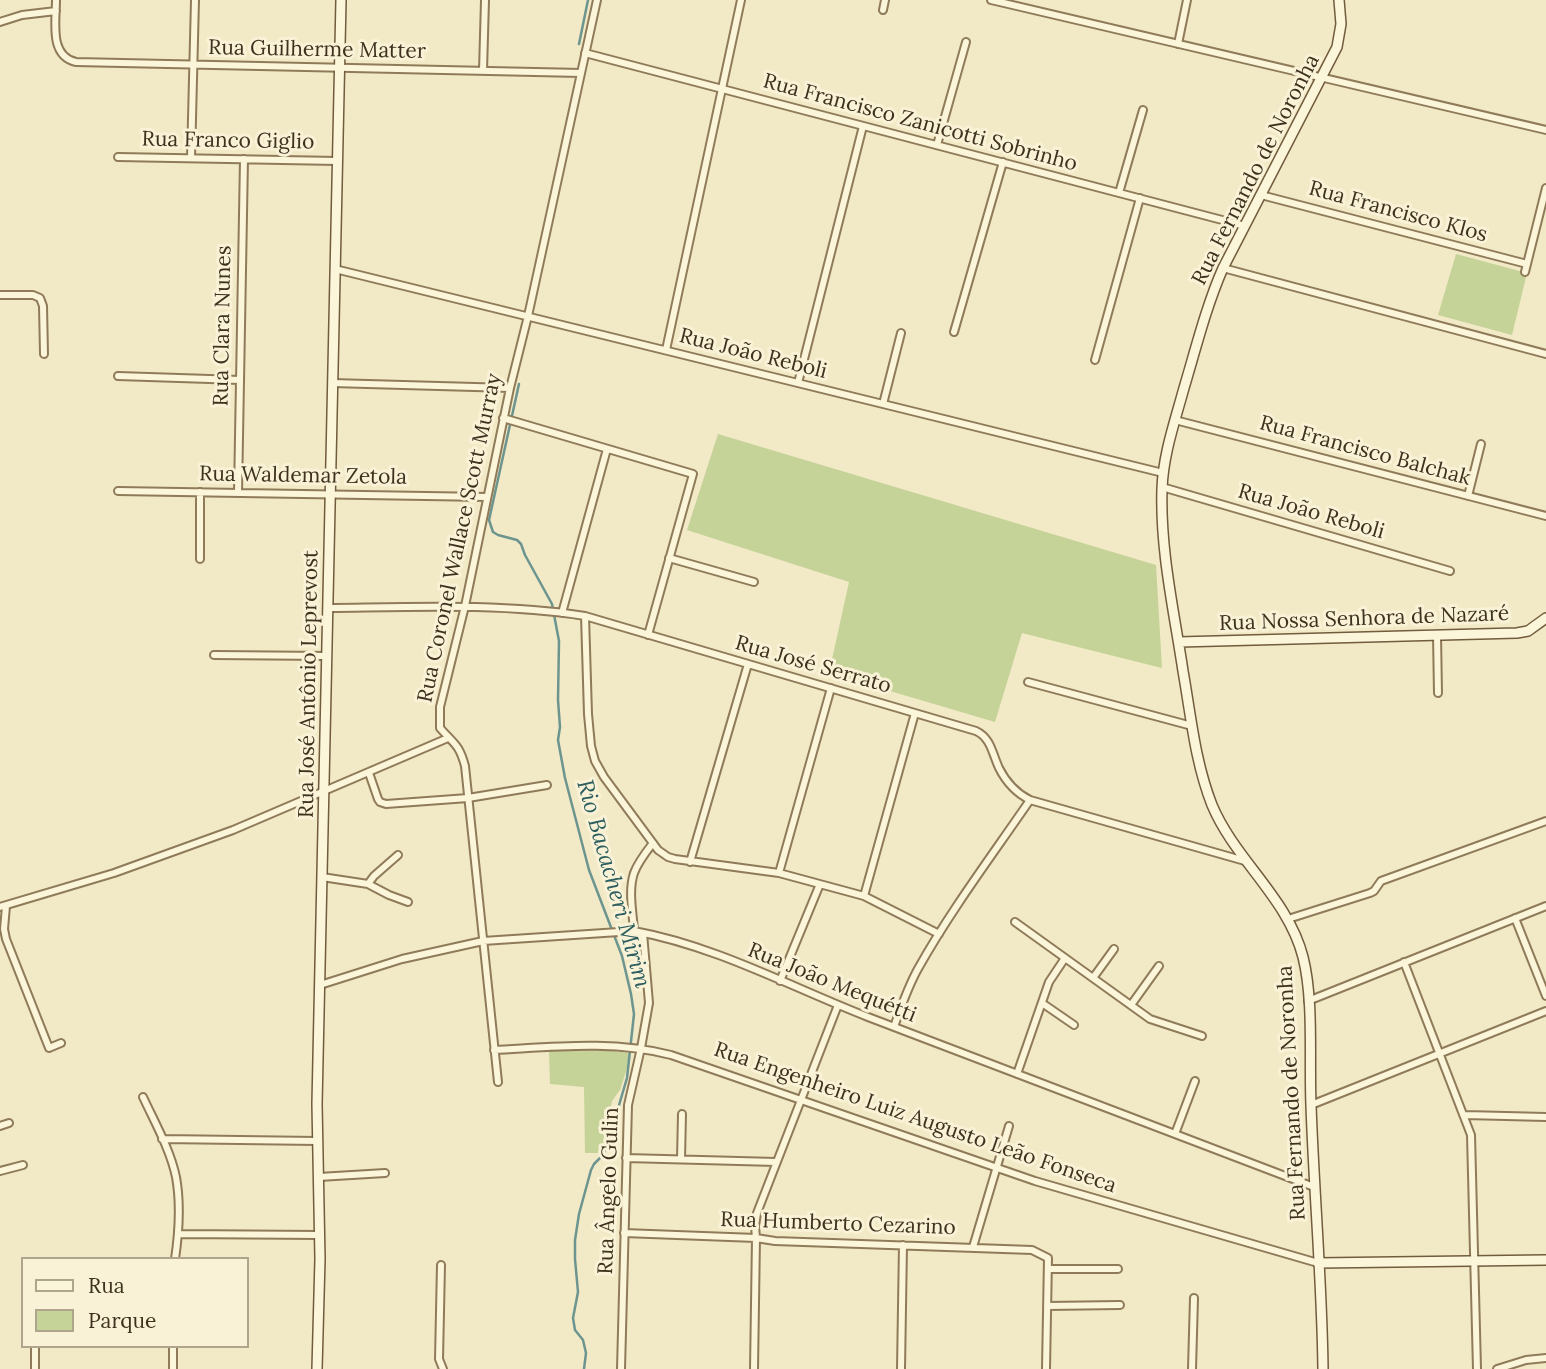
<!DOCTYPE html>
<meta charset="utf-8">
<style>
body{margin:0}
#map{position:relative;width:1546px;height:1369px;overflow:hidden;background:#f2e9c6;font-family:Lora,serif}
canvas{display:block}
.legend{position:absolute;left:21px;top:1257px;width:228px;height:91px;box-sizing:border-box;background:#f9f2d6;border:2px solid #aea58c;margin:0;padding:9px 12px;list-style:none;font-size:21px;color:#3e311e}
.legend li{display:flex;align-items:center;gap:14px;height:35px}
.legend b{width:35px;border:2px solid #aea58c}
</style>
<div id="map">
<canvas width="1546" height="1369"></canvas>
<ul class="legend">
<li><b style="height:9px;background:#fbf5da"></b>Rua</li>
<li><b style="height:19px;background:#c5d298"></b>Parque</li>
</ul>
</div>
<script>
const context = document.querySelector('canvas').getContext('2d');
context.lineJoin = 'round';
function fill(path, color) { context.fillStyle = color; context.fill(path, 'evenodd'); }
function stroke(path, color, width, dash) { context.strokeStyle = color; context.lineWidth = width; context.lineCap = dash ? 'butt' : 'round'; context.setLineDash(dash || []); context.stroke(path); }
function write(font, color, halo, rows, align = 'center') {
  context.font = font + ' Lora,serif'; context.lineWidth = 6; context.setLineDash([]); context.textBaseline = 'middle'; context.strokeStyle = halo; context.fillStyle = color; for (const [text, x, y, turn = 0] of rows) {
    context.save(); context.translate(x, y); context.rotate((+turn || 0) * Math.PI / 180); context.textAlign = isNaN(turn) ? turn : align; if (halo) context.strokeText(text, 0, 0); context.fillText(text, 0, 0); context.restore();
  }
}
fill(new Path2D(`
 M1456 254 1527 273 1512 335 1438 315Z
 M718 434 1156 565 1162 668 1022 633 995 722 829 673 849 582 687 530Z
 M605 1050 629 1053 627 1068 620 1090 612 1101 611 1105 614 1114 603 1153H585L584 1087 550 1084 549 1051Z`), '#c5d298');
stroke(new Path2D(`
 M579 44 588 0
 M519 384 489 520 493 532 498 535 517 540 521 544 525 555 552 604 559 641 558 700 560 727 558 740 565 778 589 870 622 956 631 994 634 1014 627 1078 617 1112 603 1155 594 1164 591 1170 579 1214 575 1240V1259L578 1292 573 1318 575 1330 583 1340 586 1353 584 1369`), '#6d958f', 2.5);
const street = new Path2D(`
 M56 0C56 22 49 56 76 62L581 73
 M991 0 1546 130
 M883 10 885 0
 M0 22 22 15 56 11
 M1178 44 1187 0
 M585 53 1245 226
 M483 71 485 0
 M937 145 966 42
 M118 157 337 161
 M191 158 195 0
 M1119 193 1143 110
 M1261 195 1527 264
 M1223 268 1546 354
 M335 269 1163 473
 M1525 272 1546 188
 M0 295H33L40 298 43 306 44 354
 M954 332 1003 162
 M666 350 741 0
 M1095 360 1140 198
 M118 376 240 380
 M332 383 510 388
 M798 383 863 126
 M883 404 901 333
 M503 418 693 474 648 635
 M1175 420 1546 516
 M1162 487 1450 571
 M118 491 487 497
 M200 492V559
 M238 493 244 159
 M1468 496 1481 444
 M669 558 754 582
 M328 608C413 607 500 603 585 616L976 731C991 738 992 753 999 768 1006 782 1016 793 1030 800L1245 861
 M562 613 607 449
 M585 616 588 714 591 746 595 761 604 777 658 850 668 857 675 859 779 873 864 896 939 934
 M1437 635 1438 693
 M214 655 327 656
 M1028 682 1192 726
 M369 773 378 799 380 802 386 804 468 798 547 785
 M690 862 748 664
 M779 873 831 688
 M322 877 368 884 389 895 408 902
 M368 884 374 876 398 855
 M864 896 915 713
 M6 906 4 929 6 939 49 1048 61 1043
 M0 907 114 873 233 830 448 738
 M1515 918 1546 996
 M1288 919 1370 893 1374 891 1381 881 1546 821
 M1015 922 1150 1019 1202 1036
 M634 931C633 913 628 891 634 873 638 862 646 852 653 843
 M1404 962 1471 1135 1477 1369
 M1093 978 1114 949
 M780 981 820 884
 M320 985 402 959 483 941 634 931C716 946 791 987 868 1017 1016 1074 1166 1130 1314 1187
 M1308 1001 1546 906
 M1042 1003 1074 1025
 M1131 1005 1159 966
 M894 1027C901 1007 908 986 919 967 951 910 993 854 1030 800
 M494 1050C553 1047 613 1040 671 1055L1035 1181 1318 1263
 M1017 1074 1049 982 1065 958
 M498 1082 465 766C459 744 454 744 440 728V707L465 606 510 388 528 316 597 0
 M143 1097C155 1123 170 1149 176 1177 181 1205 179 1232 175 1259
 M1311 1105 1546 1011
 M1465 1115 1546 1117
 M0 1126 9 1123
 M1175 1134 1195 1081
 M162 1139 317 1141
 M626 1158 776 1162
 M681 1159 682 1114
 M0 1171 23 1165
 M319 1177 385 1173
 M624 1233 756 1238 775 1241 1032 1250 1048 1258 1046 1369
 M178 1234 320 1235
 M973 1247 1009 1126
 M441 1265 439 1359 443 1369
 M1048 1269H1118
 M1047 1306 1120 1305
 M35 1369V1346
 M173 1369V1346
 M621 1369 628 1105 641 1048 649 1003 643 933
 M754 1369 756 1238 755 1226 757 1213 838 1005
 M901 1369 903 1245
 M1192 1369 1194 1298
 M1497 1369 1526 1360 1546 1358`);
const secondary = new Path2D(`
 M1179 642 1517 633 1528 631 1546 618
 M1318 1263 1546 1260
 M317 1369 320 1259 317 1104 341 0
 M1323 1369C1322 1281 1314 1193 1311 1105 1309 1059 1314 1001 1303 957 1288 898 1235 860 1212 805 1195 762 1191 716 1183 671 1174 611 1160 550 1162 489 1163 455 1175 421 1184 388 1196 348 1206 307 1223 268L1337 47 1341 24 1339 0`);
stroke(street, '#8f7b59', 10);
stroke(secondary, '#715c3d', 12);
stroke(street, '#fbf5da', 6);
stroke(secondary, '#fbf5da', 9);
write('21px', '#3e311e', '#f9f2d6', [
 ["Rua Guilherme Matter",317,50,1],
 ["Rua Francisco Zanicotti Sobrinho",920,123,15],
 ["Rua Franco Giglio",228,141,1],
 ["Rua Fernando de Noronha",1256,170,-63],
 ["Rua Francisco Klos",1398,212,15],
 ["Rua Clara Nunes",223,326,-89],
 ["Rua João Reboli",753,354,14],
 ["Rua Francisco Balchak",1365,451,15],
 ["Rua Waldemar Zetola",303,476,1],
 ["Rua João Reboli",1311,512,16],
 ["Rua Coronel Wallace Scott Murray",460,538,-78],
 ["Rua Nossa Senhora de Nazaré",1364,619,-2],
 ["Rua José Serrato",813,665,16],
 ["Rua José Antônio Leprevost",309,684,-89],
 ["Rua João Mequétti",832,983,22],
 ["Rua Fernando de Noronha",1292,1093,-93],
 ["Rua Engenheiro Luiz Augusto Leão Fonseca",915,1118,19],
 ["Rua Ângelo Gulin",609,1191,-88],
 ["Rua Humberto Cezarino",838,1224,2]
]);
write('italic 23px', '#2d5e5f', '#f9f2d6', [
 ["Rio Bacacheri Mirim",613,884,74]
]);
</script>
